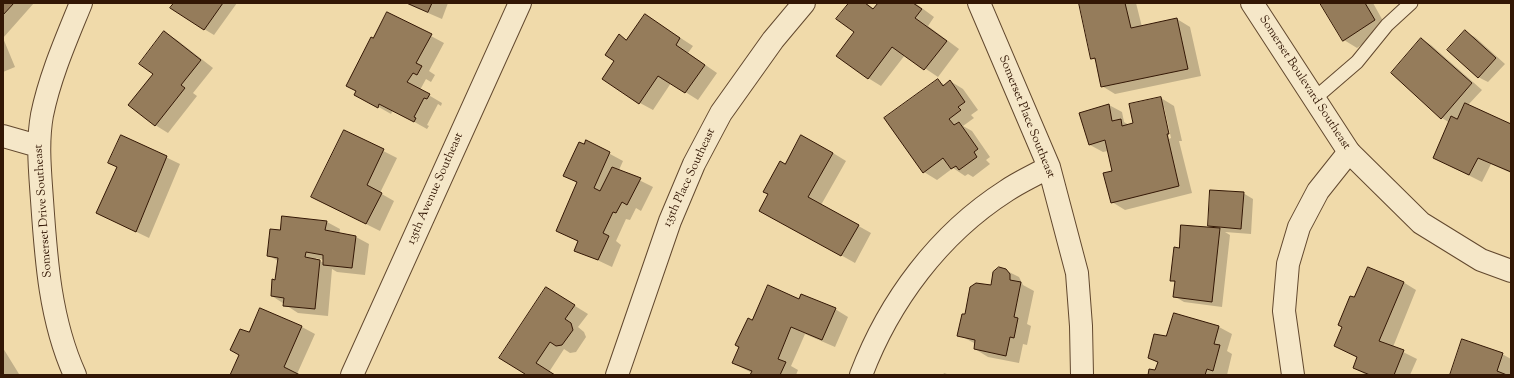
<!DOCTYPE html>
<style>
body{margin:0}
#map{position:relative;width:1514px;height:378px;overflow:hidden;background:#f0daaa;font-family:"Sorts Mill Goudy",serif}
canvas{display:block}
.frame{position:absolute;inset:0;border:4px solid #331705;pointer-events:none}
</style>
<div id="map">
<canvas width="1514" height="378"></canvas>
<div class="frame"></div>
</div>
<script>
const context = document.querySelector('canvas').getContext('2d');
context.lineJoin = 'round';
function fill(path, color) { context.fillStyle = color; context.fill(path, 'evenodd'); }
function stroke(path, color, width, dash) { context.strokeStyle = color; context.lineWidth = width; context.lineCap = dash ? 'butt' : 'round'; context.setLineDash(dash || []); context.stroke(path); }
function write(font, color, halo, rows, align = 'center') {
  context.font = font + ' "Sorts Mill Goudy",serif'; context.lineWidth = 3; context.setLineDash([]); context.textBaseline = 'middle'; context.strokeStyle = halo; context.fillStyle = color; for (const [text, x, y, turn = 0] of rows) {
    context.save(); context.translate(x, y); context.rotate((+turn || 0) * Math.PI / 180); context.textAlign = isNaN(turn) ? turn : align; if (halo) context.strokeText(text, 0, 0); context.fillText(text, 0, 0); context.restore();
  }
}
fill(new Path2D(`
 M3 3H34L3 38 15 67 3 72Z
 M175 3H237L214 35 204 29Z
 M405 3H448L442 19Z
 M850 3H866L874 9 879 3H915L934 17 928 26 959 49 938 77 905 55 881 86 868 78Z
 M1081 3H1136L1142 27 1177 19 1190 27 1201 76 1115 94 1102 86 1097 61 1092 58Z
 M1321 3H1373L1387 28 1357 48 1344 40Z
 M388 13 444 43 429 71 435 75 431 82 426 79 420 90 442 103 441 106 438 104 427 125 429 126 427 129 393 110 391 114 356 94 373 39Z
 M645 15 693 46 688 53 717 73 698 100 671 83 653 110 640 103 615 61 620 36 627 40Z
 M164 32 177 40 213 68 193 93 197 96 168 133 155 125 154 74Z
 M1465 32 1475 37 1505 64 1488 82 1478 77Z
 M1422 39 1431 45 1482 90 1468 105 1511 125V173L1491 164 1482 182 1434 158 1450 123 1442 118 1392 73Z
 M938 81 945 85 950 81 963 89 978 110 971 115 974 118 963 126 972 131 990 157 986 160 990 164 973 177 968 174 965 176 953 168 937 180 924 172Z
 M1161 98 1174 106 1182 141H1179L1192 193 1125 210 1112 202 1113 171 1108 151 1103 152 1090 145 1080 113 1109 105 1122 112 1124 122 1129 125 1134 124ZM1162 107H1164L1171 138 1169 139Z
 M344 131 397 158 380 193 394 201 380 231 312 197Z
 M122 136 180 164 149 238 97 213 118 167Z
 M586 141 623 161 619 170 653 187 641 211 636 208 630 220 626 219 616 241 621 245 612 267 576 250 579 242 557 231 577 183 564 176Z
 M833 153 846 161 821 205 871 233 855 263 760 210 786 165Z
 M1243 193 1253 199 1251 234 1225 232 1230 235 1222 307 1184 302 1174 296 1176 283 1171 280 1179 250 1213 229 1209 226Z
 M283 217 327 222 340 229 339 234 356 237 369 244 365 275 337 272 332 269 328 316 298 313 272 296 276 281 278 261 268 255 281 231ZM316 258 324 260V263L316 259Z
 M1005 270 1019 277 1023 285 1034 291 1027 324 1031 326 1027 345 1023 344 1019 363 988 357 975 349 976 344 959 335 966 315Z
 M1403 282 1416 290 1393 347 1417 359 1410 375H1366L1354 368 1358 358 1335 346 1355 299Z
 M546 288 588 314 578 327 584 332 586 337 576 352 570 353 564 349 549 372 554 375H525Z
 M799 300 835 309 848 317 835 347 805 334 791 366 798 370 796 375H751L752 373 733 363 753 321Z
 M1175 314 1219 327 1232 334 1227 351 1232 354 1227 375H1149L1156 371 1158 363 1149 358 1167 338Z
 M302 327 315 334 297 374 298 375H231L250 333Z
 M3 348 19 374 18 375H3Z
 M1502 354 1511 359V375H1451Z
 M944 373 950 375H943Z`), '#0003');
const building = new Path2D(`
 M3 3H14L3 15Z
 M174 3H223L204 30 170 8Z
 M407 3H432L428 12Z
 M849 3H865L873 9 878 3H913L922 9 915 18 947 41 924 70 892 47 868 79 836 56 854 32 836 19Z
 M1079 3H1125L1131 28 1177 18 1188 69 1101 87 1095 58 1091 59Z
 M1320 3H1365L1375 20 1343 41Z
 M387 12 432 34 416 63 422 66 417 75 413 73 407 82 430 94 427 99 424 98 414 117 416 118 414 122 379 104 378 108 354 95 356 91 346 86 371 37 373 38Z
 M645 14 680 38 676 45 705 65 685 93 658 76 639 104 602 79 614 61 605 55 619 34 626 40Z
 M1465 30 1496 58 1478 78 1447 50Z
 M164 31 201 60 181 85 185 88 155 126 128 105 153 74 139 64Z
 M1421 38 1472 83 1441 119 1391 73Z
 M938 79 943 86 950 80 965 102 958 107 961 110 949 119 954 125 959 122 978 149 974 152 977 157 959 170 956 166 951 169 943 158 923 173 884 118Z
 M1161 97 1169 134H1167L1179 186 1111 203 1103 173 1112 171 1105 140 1089 145 1079 113 1109 104 1112 121 1121 119 1122 126 1133 123 1129 104Z
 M1465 103 1511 124V172L1478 158 1469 175 1433 158 1451 116 1457 119Z
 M344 130 384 149 367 185 382 193 366 224 311 197Z
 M121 135 167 156 136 232 96 213 117 167 108 163Z
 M801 135 833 153 808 197 859 225 841 256 759 211 768 194 763 192 780 161 785 164Z
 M586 140 610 152 594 188 600 191 612 167 641 178 627 205 622 202 616 213 613 212 603 233 609 236 598 260 574 251 578 241 556 231 577 182 563 176 579 142 584 144Z
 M1210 190 1244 192 1241 229 1208 226Z
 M282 216 327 221 325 230 356 236 352 268 323 265V255L306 252 305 257 320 260 315 309 283 306 284 298 271 296 272 279 275 280 278 258 267 256 270 229 280 230Z
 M1181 225 1220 228 1212 302 1173 297 1175 281H1170L1174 247 1179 248Z
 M999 267 1006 269 1010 274V280L1021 282 1014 317 1018 318 1014 338 1010 337 1006 356 974 349 975 340 957 336 962 314H965L970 287 976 283 991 285 993 272Z
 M1368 267 1404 282 1379 341 1404 350 1394 375H1370L1353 368 1357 357 1334 346 1342 327 1338 325 1350 296 1354 297Z
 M768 285 799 299 801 294 836 308 822 340 791 327 778 359 786 362 780 375H750L752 371 732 363 739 347 735 345 748 318 752 320Z
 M546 287 575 305 565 319 571 323 573 330 562 345 556 346 550 342 536 363 555 375H524L525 374 499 358Z
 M260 308 302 326 284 367 300 375H230L239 355 230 350 240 329 249 332Z
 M1174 313 1219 326 1214 344 1220 345 1213 371 1207 369 1205 375H1148L1149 369 1155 370 1158 362 1148 358 1154 334 1166 336Z
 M1462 339 1503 353 1497 371 1507 375H1450Z`);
fill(building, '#957c5b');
stroke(building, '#331705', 1);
const service = new Path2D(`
 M1314 99 1357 62 1387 25 1411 3`);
const minor = new Path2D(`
 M979 3 1049 167 1077 273 1081 326 1082 375
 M3 136 38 146
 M75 375C50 320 46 259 42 200 40 171 37 143 42 115 50 76 66 40 81 3
 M352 375 520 3
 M617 375 670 221 694 164 721 113 773 40 804 3
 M861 375C889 301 939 234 1006 191 1019 182 1035 175 1049 167
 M1293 375 1284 311 1288 264 1299 227 1318 191 1349 152`);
const tertiary = new Path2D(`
 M1252 3 1349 152 1421 223 1481 260 1511 271`);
stroke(service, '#62482e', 15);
stroke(minor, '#62482e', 24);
stroke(tertiary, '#62482e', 24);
stroke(service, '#f5e7c8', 13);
stroke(minor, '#f5e7c8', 22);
stroke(tertiary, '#f5e7c8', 22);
write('12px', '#331705', '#f5e7c8', [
 ["Somerset Boulevard Southeast",1304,83,57],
 ["Somerset Place Southeast",1026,117,68],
 ["135th Place Southeast",690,178,-65],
 ["135th Avenue Southeast",436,189,-66],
 ["Somerset Drive Southeast",44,211,-94]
]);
</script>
